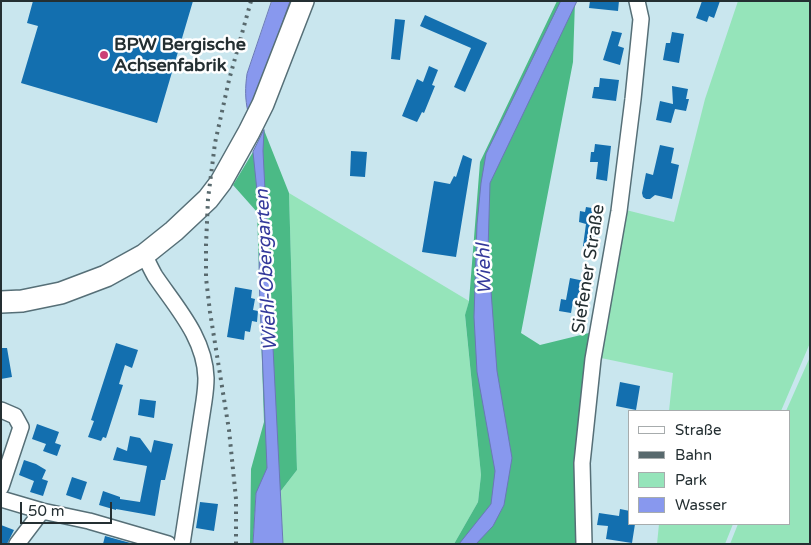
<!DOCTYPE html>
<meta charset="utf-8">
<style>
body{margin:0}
#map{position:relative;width:811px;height:545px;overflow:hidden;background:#c9e6ee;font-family:"Varela Round",sans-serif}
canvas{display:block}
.frame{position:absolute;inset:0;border:2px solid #242f32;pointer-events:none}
.legend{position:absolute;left:628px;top:410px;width:162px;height:115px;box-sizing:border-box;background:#fff;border:1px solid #a7acad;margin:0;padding:6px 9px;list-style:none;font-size:15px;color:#242f32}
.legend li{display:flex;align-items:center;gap:10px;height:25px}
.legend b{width:25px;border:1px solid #a7acad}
.scale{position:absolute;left:20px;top:502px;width:92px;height:22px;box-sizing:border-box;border:2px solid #242f32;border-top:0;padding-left:6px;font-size:15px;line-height:18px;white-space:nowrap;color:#242f32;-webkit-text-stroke:4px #fff;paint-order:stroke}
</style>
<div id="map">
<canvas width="811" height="545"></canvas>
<div class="frame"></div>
<ul class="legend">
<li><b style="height:6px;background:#fff"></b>Straße</li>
<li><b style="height:6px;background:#58696d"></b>Bahn</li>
<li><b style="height:14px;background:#95e4ba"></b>Park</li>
<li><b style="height:14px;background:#8898ee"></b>Wasser</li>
</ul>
<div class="scale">50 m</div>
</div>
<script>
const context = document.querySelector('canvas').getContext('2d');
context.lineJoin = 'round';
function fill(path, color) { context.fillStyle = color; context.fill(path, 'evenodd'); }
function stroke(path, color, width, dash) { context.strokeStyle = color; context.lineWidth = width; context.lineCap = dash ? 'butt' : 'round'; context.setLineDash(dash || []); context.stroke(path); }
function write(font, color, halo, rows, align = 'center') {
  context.font = font + ' "Varela Round",sans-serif'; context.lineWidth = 5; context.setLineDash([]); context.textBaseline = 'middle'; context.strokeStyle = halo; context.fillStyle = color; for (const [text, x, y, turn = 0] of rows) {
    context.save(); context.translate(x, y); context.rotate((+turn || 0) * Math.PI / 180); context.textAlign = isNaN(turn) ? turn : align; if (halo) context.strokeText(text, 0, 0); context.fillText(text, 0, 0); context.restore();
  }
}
fill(new Path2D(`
 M738 1H810V343L781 411H669L673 373 601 358 626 210 674 222 705 99Z
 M289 193 469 301 465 316 481 475 478 502 454 544H283L280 492 297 470Z
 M810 357V544H730L738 524H790V411H786Z
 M659 524H733L725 544H657Z`), '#95e4ba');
fill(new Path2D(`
 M557 1H575L573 62 521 333 540 345 589 333 577 467 578 544H454L478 502 481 475 465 315 469 301 480 162Z
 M264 130 289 193 297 470 280 492 256 494 253 544H250L251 469 264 422 257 212 233 185 253 152Z`), '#4bba86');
const water = new Path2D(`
 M272 1H290L261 84 248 112C245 99 245 88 247 74Z
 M561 1H577L490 183 488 251 497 371 512 458 504 505 493 526 476 544H459L491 504 495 471 477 372 474 317 477 224 481 183 486 154Z
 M264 130 263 151 283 544H253L256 493 267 468 259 278 260 220 253 152Z`);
fill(water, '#8898ee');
stroke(water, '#6a78b6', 1);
fill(new Path2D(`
 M33 1H193L157 123 21 83 38 26 27 23Z
 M590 1H619L618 11 589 8Z
 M702 1H720L714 18 709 16 707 22 696 18Z
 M425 15 487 43 465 92 454 87 471 48 420 26Z
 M395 19 405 20 400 60 391 59Z
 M612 31 622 33 618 46 624 48 620 65 603 60Z
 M672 32 684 34 679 63 663 60 666 43H670Z
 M429 66 438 70 432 85 435 86 424 113 422 112 417 122 402 116 417 79 423 82Z
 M600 78 619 80 616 101 592 98 594 87H599Z
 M672 86 688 89 686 99H689L686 111 675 109 671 123 656 120 660 101 673 104Z
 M595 144 611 146 607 181 596 179 598 162H590L591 152H594Z
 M660 145 674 148 671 163 679 165 672 199 655 195 650 199H646L643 197 642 193 646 173 653 175Z
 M351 151 367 152 365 177 350 176Z
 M463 155 472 159 456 257 422 252 434 181 450 184 454 176 456 177Z
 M586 207 603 210 595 248 583 246 586 224 579 222 580 211 585 212Z
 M570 278 589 282 585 304 573 301 571 313 559 311 561 299 566 300Z
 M235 287 252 290 251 298 255 299 253 310 258 311 257 322 252 321 250 332 245 331 244 340 227 337Z
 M116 343 138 350 132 368 125 365 119 384 123 385 106 438 103 437 101 441 88 437 94 421 91 420Z
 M1 348H7L12 377 1 379Z
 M620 382 640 386 636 410 616 406Z
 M140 399 156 401 154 418 138 415Z
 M37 424 59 432 55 443 61 445 57 456 43 451 46 444 32 439Z
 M130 436 140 438 151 453 154 440 173 444 165 480H161L155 516 116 509V510L99 505 103 491 120 497V499L140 502 147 466 113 460 117 447 127 451Z
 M24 460 36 464 46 470 42 479 48 481 43 496 30 492 34 481 19 475Z
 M72 477 87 482 81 500 66 495Z
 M200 502 218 504 214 531 196 528Z
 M620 509 630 511V524H635L632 543 606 539 608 526 597 525 599 513 619 516Z
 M1 525 14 530 7 544H1Z
 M105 536 134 544H103Z`), '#136faf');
const street = new Path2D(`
 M144 255C148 262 151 269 155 276 176 307 205 338 206 378 206 386 205 394 204 401L182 544
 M1 410 15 416 21 427 1 487
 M1 499 42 511 89 521 168 544
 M17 544 42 511
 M584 544 582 463 593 359 619 211 633 99 641 19 637 1`);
const secondary = new Path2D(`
 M1 302 22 301 61 293 106 276 144 255 174 231 208 199 221 182 249 132 263 104 303 1`);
stroke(street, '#566f77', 18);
stroke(secondary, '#566f77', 24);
stroke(street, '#fff', 15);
stroke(secondary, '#fff', 21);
stroke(new Path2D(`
 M236 544V499L229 430 210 312 206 278V245L208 199 215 143 229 80 251 1`), '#58696d', 4, [2.5, 5]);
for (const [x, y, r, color] of [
 [104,55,5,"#cb4076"]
]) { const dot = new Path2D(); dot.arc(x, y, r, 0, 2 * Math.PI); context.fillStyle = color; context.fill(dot); stroke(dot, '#fff', 2); }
write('bold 18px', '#242f32', '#fff', [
 ["BPW Bergische",114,45],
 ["Achsenfabrik",114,66]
], 'left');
write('18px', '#242f32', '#fff', [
 ["Siefener Straße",589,269,-81]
]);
write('italic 19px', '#34399b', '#fff', [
 ["Wiehl",485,269,-92],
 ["Wiehl-Obergarten",267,270,-93]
]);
</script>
